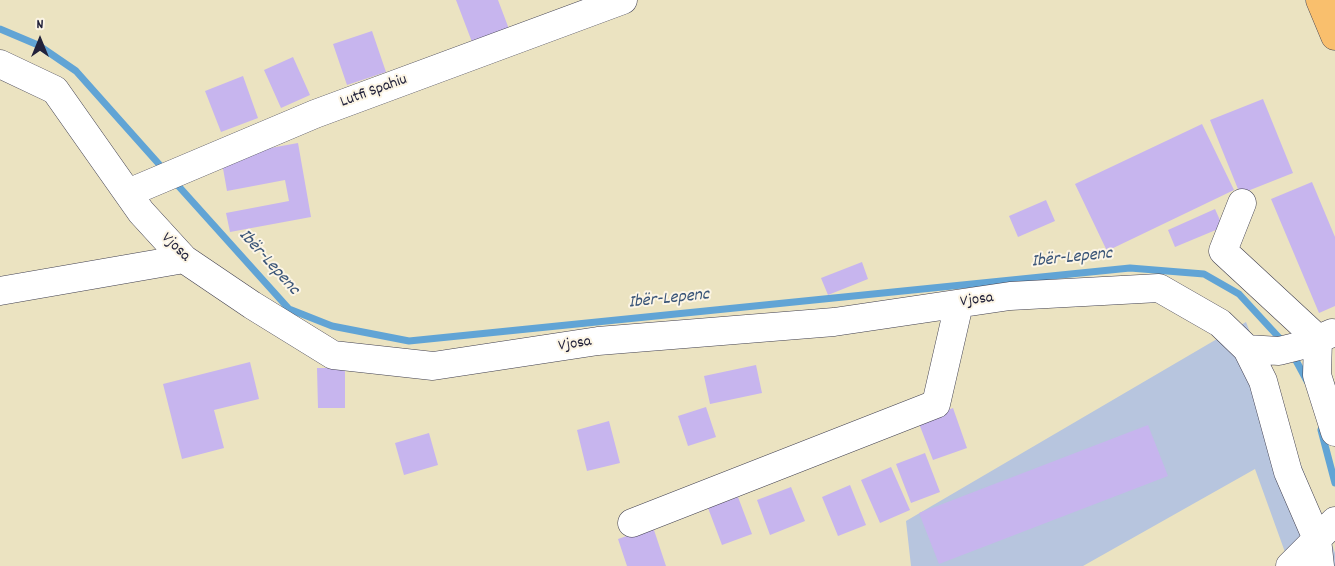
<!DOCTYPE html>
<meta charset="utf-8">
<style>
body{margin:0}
#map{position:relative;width:1335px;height:566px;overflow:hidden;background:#ebe3c1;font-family:Dekko,sans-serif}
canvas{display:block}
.north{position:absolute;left:15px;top:15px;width:50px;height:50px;-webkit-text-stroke:4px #fcf5e5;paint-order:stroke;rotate:0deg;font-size:14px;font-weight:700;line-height:20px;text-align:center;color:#22223b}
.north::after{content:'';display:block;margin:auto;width:18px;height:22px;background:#22223b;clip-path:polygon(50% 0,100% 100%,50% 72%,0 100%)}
</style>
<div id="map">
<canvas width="1335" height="566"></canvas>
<div class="north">N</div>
</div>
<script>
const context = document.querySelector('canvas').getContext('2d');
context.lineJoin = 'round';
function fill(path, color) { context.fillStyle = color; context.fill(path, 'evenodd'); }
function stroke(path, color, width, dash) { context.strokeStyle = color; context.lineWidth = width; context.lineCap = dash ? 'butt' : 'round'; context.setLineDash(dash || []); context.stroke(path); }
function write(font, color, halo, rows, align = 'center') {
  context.font = font + ' Dekko,sans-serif'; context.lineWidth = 4; context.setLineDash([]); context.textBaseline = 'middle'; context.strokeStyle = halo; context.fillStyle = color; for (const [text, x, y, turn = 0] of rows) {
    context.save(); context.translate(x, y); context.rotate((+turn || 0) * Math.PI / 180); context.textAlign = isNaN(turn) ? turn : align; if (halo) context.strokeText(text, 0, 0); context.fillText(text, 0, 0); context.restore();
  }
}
fill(new Path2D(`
 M1246 322 1335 553V566H1290L1255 469 1083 566H911L906 521Z`), '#b7c5de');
stroke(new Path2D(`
 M0 29 38 45 76 71 166 172
 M173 180 289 309 332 326 409 341 1130 268 1204 274 1239 294 1284 343
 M1292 353 1307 381
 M1321 430 1335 483`), '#61a4d5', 7);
fill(new Path2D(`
 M456 0H498L509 29 472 42Z
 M372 31 386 72 347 85 333 44Z
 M293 57 310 95 281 108 264 70Z
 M243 76 258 118 221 132 205 91Z
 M1263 99 1293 173 1240 194 1210 120Z
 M1202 124 1234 190 1107 251 1075 184Z
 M298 143 311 217 230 232 226 213 289 201 285 180 227 191 221 157Z
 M1312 182 1335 237V306L1319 313 1271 199Z
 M1046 200 1055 221 1018 237 1009 216Z
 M1215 209 1223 227 1175 247 1168 230Z
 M862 262 868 279 828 295 821 278Z
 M250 362 259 399 214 410 224 448 182 459 163 384Z
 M756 365 762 393 710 404 704 376Z
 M317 368H345V408H318Z
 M706 407 716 437 688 446 678 416Z
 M953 408 967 448 933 460 918 421Z
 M609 421 620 463 587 471 577 430Z
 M1148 425 1168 476 939 564 919 513Z
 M429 433 438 465 404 475 395 443Z
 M925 453 940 492 911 503 896 464Z
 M891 467 910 510 880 523 861 480Z
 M850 485 866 525 838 536 822 497Z
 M791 487 805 521 770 535 757 500Z
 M738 497 752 534 722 545 708 508Z
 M653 527 666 566H627L618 539Z`), '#c7b5ee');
const minor = new Path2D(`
 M0 64 55 90 141 212 184 259 252 305 333 355 433 366 598 341 834 322 1010 296 1159 288 1220 323 1247 349 1263 381 1288 472 1317 539 1320 566
 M128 193 315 114 623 0
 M1242 203 1223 251 1318 339 1317 375 1335 432
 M0 291 184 259
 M1247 349 1279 351 1307 344 1332 333
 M632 523 936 404 959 304
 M1290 566 1335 521`);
const major = new Path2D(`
 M1320 0 1335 36`);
stroke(minor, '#403f4f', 29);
stroke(major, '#403f4f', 29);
stroke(minor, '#fff', 28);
stroke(major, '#f9bf6d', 28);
write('16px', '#22223b', '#fcf5e5', [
 ["Lutfi Spahiu",374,92,-20],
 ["Vjosa",175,248,44],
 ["Vjosa",977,301,-8],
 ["Vjosa",575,345,-9]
]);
write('italic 18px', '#3b5679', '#fcf5e5', [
 ["Ibër-Lepenc",1072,259,-6],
 ["Ibër-Lepenc",268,263,48],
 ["Ibër-Lepenc",669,300,-6]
]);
</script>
